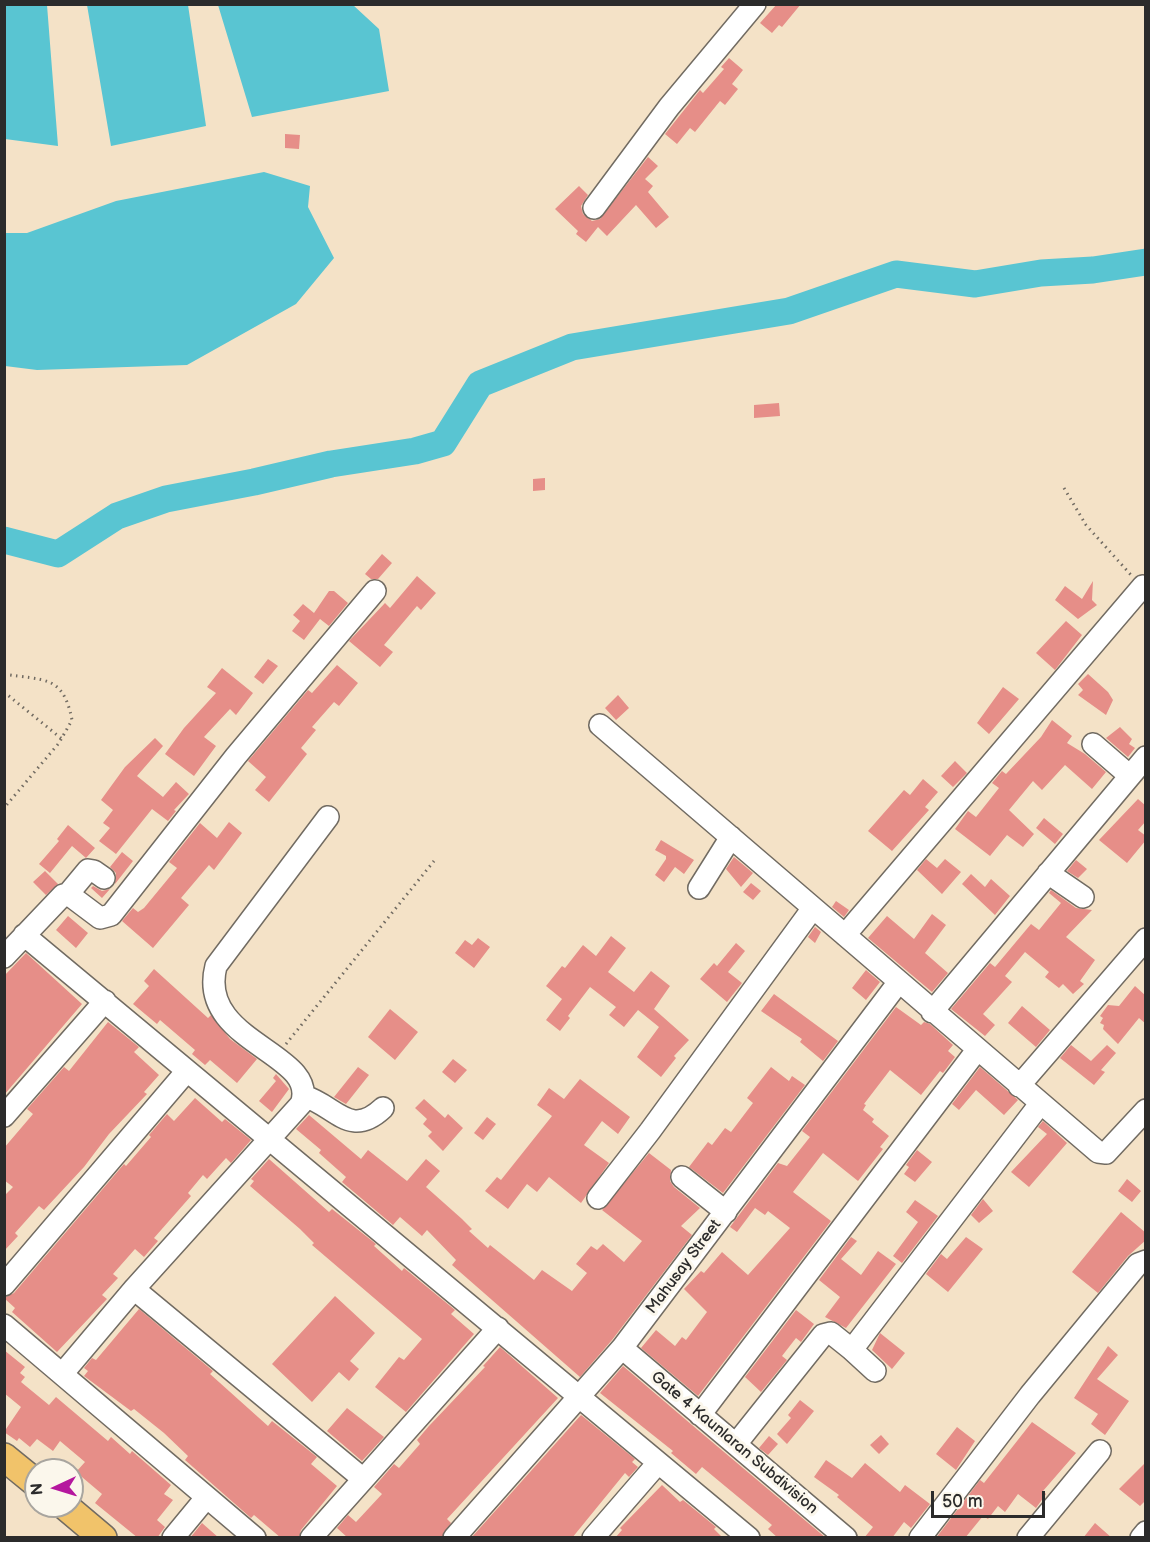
<!DOCTYPE html>
<style>
body{margin:0}
#map{position:relative;width:1150px;height:1542px;overflow:hidden;background:#f4e2c7;font-family:"Balsamiq Sans",sans-serif}
canvas{display:block}
.frame{position:absolute;inset:0;border:6px solid #2b2b2b;pointer-events:none}
.north{position:absolute;left:24px;top:1458px;width:60px;height:60px;box-sizing:border-box;background:#fbf7ec;border:2px solid #a8a59f;border-radius:50%;rotate:266deg;font-size:16px;font-weight:700;line-height:24px;text-align:center;color:#2b2b2b}
.north::after{content:'';display:block;margin:auto;width:21px;height:27px;background:#b5179e;clip-path:polygon(50% 0,100% 100%,50% 72%,0 100%)}
.scale{position:absolute;left:931px;top:1491px;width:114px;height:27px;box-sizing:border-box;border:3px solid #2b2b2b;border-top:0;padding-left:8px;font-size:18px;line-height:21px;white-space:nowrap;color:#2b2b2b;-webkit-text-stroke:4px #fbf7ec;paint-order:stroke}
</style>
<div id="map">
<canvas width="1150" height="1542"></canvas>
<div class="frame"></div>
<div class="north">N</div>
<div class="scale">50 m</div>
</div>
<script>
const context = document.querySelector('canvas').getContext('2d');
context.lineJoin = 'round';
function fill(path, color) { context.fillStyle = color; context.fill(path, 'evenodd'); }
function stroke(path, color, width, dash) { context.strokeStyle = color; context.lineWidth = width; context.lineCap = dash ? 'butt' : 'round'; context.setLineDash(dash || []); context.stroke(path); }
function write(font, color, halo, rows, align = 'center') {
  context.font = font + ' "Balsamiq Sans",sans-serif'; context.lineWidth = 6; context.setLineDash([]); context.textBaseline = 'middle'; context.strokeStyle = halo; context.fillStyle = color; for (const [text, x, y, turn = 0] of rows) {
    context.save(); context.translate(x, y); context.rotate((+turn || 0) * Math.PI / 180); context.textAlign = isNaN(turn) ? turn : align; if (halo) context.strokeText(text, 0, 0); context.fillText(text, 0, 0); context.restore();
  }
}
fill(new Path2D(`
 M5 4 47 5 58 146 5 139Z
 M87 5H188L206 126 111 146Z
 M218 5H353L379 29 389 91 252 117Z
 M264 172 310 186 308 207 334 258 296 304 187 365 37 370 5 366V233H27L116 201Z`), '#59c5d2');
stroke(new Path2D(`
 M4 540 58 554 117 516 166 499 254 482 331 464 415 451 443 443 480 384 572 347 789 311 896 274 975 284 1041 273 1093 270 1146 262`), '#59c5d2', 27);
fill(new Path2D(`
 M777 4H801L782 27 779 25 772 33 760 23Z
 M729 58 743 70 732 84 738 89 725 105 720 101 695 132 690 128 677 144 665 134 700 90 703 93 724 69 721 67Z
 M285 134 300 135 299 149 285 148Z
 M648 157 658 166 645 179 653 186 648 192 669 217 656 228 636 205 607 236 598 227 586 242 576 234 578 231 555 209 579 186 588 195 581 206 583 214 592 221 600 219Z
 M779 403 780 416 754 418V405Z
 M545 478V490L533 491V479Z
 M382 554 392 563 378 579H371L365 574Z
 M417 576 436 593 421 610 417 606 384 645 393 652 380 667 349 641 385 603 390 608Z
 M1093 581 1092 600 1097 605 1078 619 1055 600 1065 586 1082 599Z
 M329 591H334L348 603 329 626 320 619 304 640 292 631 300 621 293 615 303 604 314 613Z
 M1066 621 1082 635 1055 670 1036 653Z
 M268 659 278 666 263 684 254 677Z
 M337 665 358 683 339 706 334 702 312 727 316 730 301 748 307 754 269 802 255 790 266 777 248 761 308 690 312 693Z
 M222 668 253 693 236 715 230 709 204 737 216 746 194 776 165 754 184 728 216 693 207 687Z
 M1088 674 1108 692 1113 700 1106 715 1078 695 1083 690 1078 684Z
 M1003 687 1019 699 989 734 977 723Z
 M618 695 629 708 616 720 605 708Z
 M1052 720 1072 736 1067 743 1085 754 1106 772 1092 789 1065 765 1042 790 1033 781 1009 810 1034 834 1023 847 1007 835 990 856 955 829 968 811 976 817 999 788 992 783 1002 771 1006 774 1041 737Z
 M1120 727 1132 739 1129 744 1135 748 1128 757 1106 738Z
 M155 738 163 746 137 776 163 797 176 782 189 794 174 810 176 811 168 821 152 809 116 854 99 841 110 828 103 823 113 810 101 800 125 767Z
 M955 761 967 773 953 787 941 776Z
 M923 779 938 792 925 807 929 810 892 851 868 831 904 790 910 795Z
 M1138 799 1146 806V821L1138 830 1146 836V840L1127 863 1099 840Z
 M1044 818 1063 834 1055 844 1036 828Z
 M229 822 242 833 214 870 209 865 181 898 189 905 153 948 122 921 133 908 138 912 144 908 177 868 169 862 200 823 217 838Z
 M68 825 95 848 86 858 72 846 50 873 39 864 59 841 57 839Z
 M661 840 694 860 684 874 675 867 664 882 655 875 666 859V856L655 850Z
 M122 852 133 861 115 884 116 873 110 867Z
 M734 857 753 873 741 887 726 869Z
 M926 859 937 868 945 859 961 872 942 894 917 870Z
 M1076 860 1087 869 1078 878 1067 871Z
 M45 871 58 884 46 895 33 882Z
 M971 874 985 887 991 879 1010 896 995 915 962 884Z
 M751 883 761 891 753 900 743 892Z
 M93 886 102 891 110 889 102 898 91 888Z
 M1051 890 1076 908 1092 910 1066 937 1095 960 1080 981 1084 984 1073 994 1063 984 1059 988 1045 977 1049 972 1025 952 1005 976 1012 982 983 1014 995 1025 985 1036 951 1009 990 963 995 967 1031 924 1039 930 1061 903 1049 893Z
 M836 901 849 910 844 917 832 907Z
 M932 914 946 925 925 953 948 973 932 992 868 938 887 916 914 939Z
 M68 916 88 933 76 948 56 930Z
 M815 927 821 932 815 943 808 937Z
 M611 936 626 948 608 972 634 992 651 971 670 986 654 1009 689 1040 674 1056 676 1058 661 1077 637 1057 659 1027 638 1010 624 1027 609 1015 616 1007 590 987 568 1016 570 1018 560 1031 546 1020 562 999 546 986 562 966 565 968 583 945 596 956Z
 M478 938 490 947 474 968 455 953 465 940 472 945Z
 M736 943 745 951 728 972 742 983 727 1002 700 979 714 963 717 966Z
 M26 953 82 1004 4 1095V976Z
 M154 969 208 1018 211 1015 230 1039 257 1059 237 1083 210 1060 205 1065 192 1054 195 1050 160 1020 157 1024 133 1004 149 986 144 981Z
 M866 970 880 982 866 1000 852 988Z
 M1135 986 1146 996V1024L1139 1018 1118 1044 1103 1029 1104 1025 1100 1023 1103 1018 1100 1016 1108 1005 1119 1006Z
 M774 994 838 1041 823 1061 800 1042 802 1039 761 1011Z
 M1022 1006 1050 1030 1036 1047 1008 1023Z
 M896 1007 921 1025 924 1022 930 1024 953 1045 948 1051 955 1057 943 1073 940 1071 921 1095 890 1070 864 1104 866 1105 863 1110 874 1119 872 1122 889 1136 880 1147 883 1149 858 1181 823 1153 793 1192 831 1221 698 1396 641 1348 656 1330 675 1346 682 1337 686 1340 707 1312 684 1289 701 1271 704 1273 722 1252 748 1275 790 1228 768 1211 765 1215 755 1208 737 1232 730 1227 778 1163 787 1166 810 1137 802 1131Z
 M390 1009 418 1032 395 1060 368 1037Z
 M108 1022 139 1047 134 1052 159 1075 144 1092 147 1094 109 1134 84 1167 44 1210 39 1206 15 1233 18 1236 4 1251V1196L13 1187 4 1180V1148L33 1114 27 1109 64 1067 69 1071Z
 M1071 1045 1091 1061 1107 1045 1116 1053 1101 1070 1105 1072 1094 1085 1060 1058Z
 M453 1059 467 1070 455 1083 442 1072Z
 M358 1067 369 1075 346 1104 334 1097Z
 M771 1067 789 1081 792 1076 805 1085 723 1193 689 1167 708 1142 712 1145 725 1128 731 1132 753 1103 747 1098Z
 M980 1067 1018 1100 1004 1115 976 1090 959 1110 952 1104Z
 M276 1074 289 1089 272 1112 259 1101 276 1081 273 1078Z
 M580 1079 630 1117 618 1134 602 1121 584 1145 609 1163 581 1203 549 1177 537 1192 527 1184 508 1209 485 1191 497 1177 501 1180 552 1116 537 1105 549 1088 564 1099Z
 M195 1098 222 1122 225 1119 251 1140 231 1163 226 1158 207 1179 203 1175 188 1193 191 1196 154 1238 158 1241 144 1257 135 1249 113 1274 118 1278 102 1295 107 1299 57 1352 12 1312 15 1308 4 1298 14 1293 124 1164 126 1166 151 1137 149 1135 167 1114 174 1121Z
 M424 1099 445 1118 448 1114 463 1128 443 1151 428 1136 432 1132 423 1124 427 1119 415 1108Z
 M309 1115 361 1159 368 1150 407 1181 426 1159 440 1171 426 1187 462 1219 472 1229 469 1231 488 1248 490 1245 534 1280 542 1270 572 1291 587 1273 576 1264 591 1246 597 1250 603 1244 624 1262 642 1241 602 1210 649 1153 671 1170 670 1181 674 1187 700 1208 681 1226 692 1235 612 1340 580 1377 452 1265 456 1260 427 1230 422 1236 400 1217 393 1225 342 1182 346 1177 319 1153 321 1150 296 1129Z
 M487 1117 496 1124 483 1140 474 1133Z
 M1043 1121 1067 1143 1029 1187 1011 1172 1047 1134 1038 1127Z
 M917 1150 932 1162 915 1182 904 1174 909 1167 906 1165Z
 M269 1159 329 1212 332 1209 376 1244 374 1246 402 1271 404 1268 455 1310 451 1314 474 1334 406 1412 375 1387 399 1357 404 1360 422 1339 312 1245 314 1243 300 1229 250 1186 254 1181 251 1179Z
 M1127 1179 1141 1191 1132 1202 1118 1191Z
 M983 1199 993 1211 979 1223 971 1215Z
 M915 1200 938 1216 902 1263 893 1256 918 1222 906 1212Z
 M1121 1212 1146 1233V1240L1128 1256 1098 1293 1072 1272Z
 M851 1237 857 1241 841 1259 861 1275 878 1251 896 1264 846 1328 825 1317 840 1297 819 1280Z
 M966 1237 983 1249 948 1292 926 1274 941 1254 947 1259Z
 M335 1296 375 1333 350 1361 359 1369 349 1381 339 1372 312 1402 272 1364Z
 M139 1309 213 1371 210 1374 268 1426 272 1421 317 1457 311 1464 337 1486 301 1530 299 1538H281L254 1515 251 1518 185 1460 188 1456 164 1433 134 1409 131 1411 84 1376 88 1371 84 1368 92 1358 96 1360Z
 M796 1310 814 1324 801 1342 796 1338 782 1356 787 1360 761 1392 745 1377Z
 M880 1333 905 1353 892 1369 872 1350Z
 M1108 1346 1118 1355 1097 1379 1129 1401 1105 1435 1091 1424 1098 1414 1074 1398Z
 M500 1347 558 1398 447 1519 451 1523 442 1538H348L337 1528 348 1515 356 1522 382 1494 374 1487 394 1464 399 1468 420 1444 417 1440 429 1426 485 1367 483 1366Z
 M4 1350 25 1367 20 1373 25 1377 21 1382 49 1405 56 1397 108 1441 111 1437 130 1454 132 1451 171 1485 164 1494 173 1500 157 1520 165 1527 157 1538H138L95 1503 102 1494 76 1472 85 1462 60 1441 53 1451 37 1439 30 1447 19 1438 17 1441 4 1432 21 1407 4 1393Z
 M623 1366 692 1425 826 1538H778L768 1529 772 1525 702 1467 696 1474 671 1453 673 1451 600 1393Z
 M800 1400 814 1411 787 1444 777 1434 791 1418 788 1415Z
 M347 1408 384 1437 362 1461 327 1431Z
 M581 1415 635 1459 632 1462 638 1467 629 1477 625 1473 572 1538H471Z
 M1032 1422 1076 1453 1043 1491 1046 1494 1036 1508 1018 1494 1005 1512 998 1506 988 1519 983 1516 965 1538H936L980 1480 984 1483Z
 M957 1427 975 1441 956 1470 936 1454Z
 M881 1435 889 1444 879 1454 870 1445Z
 M769 1436 778 1444 768 1455 759 1448Z
 M826 1460 852 1478 865 1463 900 1492 905 1485 930 1504 911 1528 904 1522 892 1538H864L873 1527 837 1497 839 1495 814 1477Z
 M1146 1462V1500L1140 1506 1119 1489Z
 M662 1485 680 1502 683 1500 716 1527 714 1529 723 1538H615L622 1530 620 1528Z
 M202 1523 219 1538H190Z
 M1095 1523 1112 1538H1083Z`), '#e68e88');
const minor = new Path2D(`
 M594 208 669 107 755 4
 M600 725 1098 1152 1106 1153 1146 1110
 M1093 744 1130 776
 M1048 873 1083 897
 M699 888 731 837
 M68 894 88 870 94 871 104 878
 M24 935 749 1538
 M845 935 1143 586
 M4 957 63 895 68 894 100 918 111 915 236 756 375 591
 M932 1012 1146 757
 M1019 1086 1146 939
 M304 1096C336 1106 350 1139 383 1108
 M4 1116 105 1001
 M682 1177 726 1212
 M598 1198 650 1131 813 908
 M4 1285 186 1072
 M134 1289 362 1478
 M4 1325 255 1538
 M622 1348 846 1538
 M851 1349 875 1371
 M63 1373 134 1289 301 1104C321 1053 196 1043 216 966L328 817
 M700 1415 977 1050
 M736 1444 823 1335 831 1333 851 1349 857 1343 1040 1104
 M173 1538 206 1498
 M311 1538 498 1328
 M454 1538 622 1348 898 983
 M593 1538 658 1463
 M920 1538 1030 1395 1138 1264 1146 1261
 M1028 1538 1100 1451
 M1141 1538 1146 1532`);
const major = new Path2D(`
 M4 1457 36 1483
 M65 1506 103 1538`);
stroke(minor, '#716b62', 24);
stroke(major, '#716b62', 30);
stroke(new Path2D(`
 M1064 488 1086 525 1131 575
 M4 674C44 681 63 674 72 720L59 743 4 808
 M4 692 62 739
 M286 1044 434 861`), '#716b62', 3, [1.5, 4.5]);
stroke(minor, '#fff', 21);
stroke(major, '#f1c36a', 27);
write('16px', '#2b2b2b', '#fbf7ec', [
 ["Mahusay Street",684,1267,-53],
 ["Gate 4 Kaunlaran Subdivision",734,1443,40]
]);
</script>
